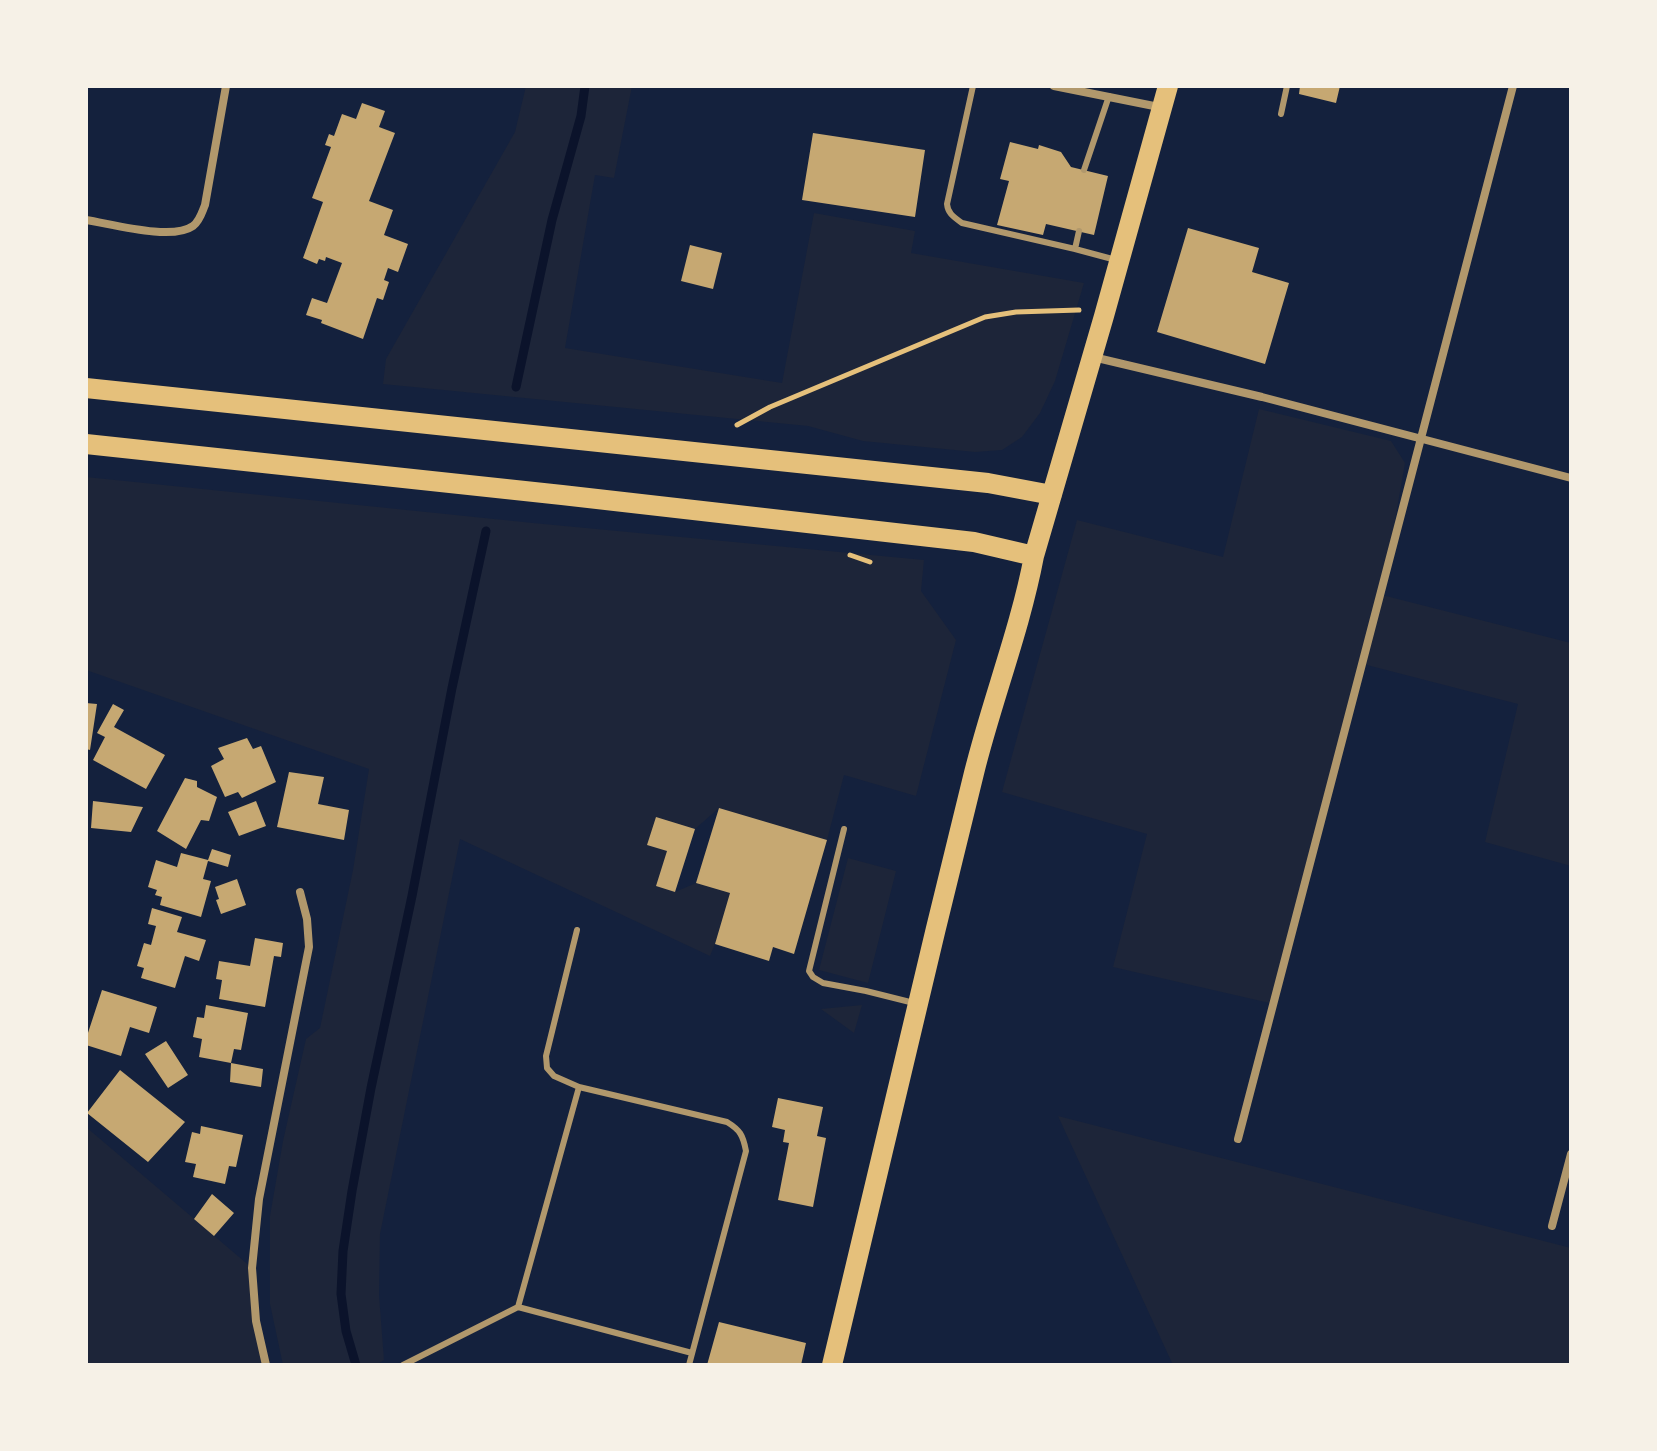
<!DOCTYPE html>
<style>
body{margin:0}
#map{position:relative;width:1657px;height:1451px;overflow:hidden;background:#14213d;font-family:Manrope,sans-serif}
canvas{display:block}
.frame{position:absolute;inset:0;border:88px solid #f6f1e7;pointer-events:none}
</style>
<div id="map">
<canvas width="1657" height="1451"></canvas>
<div class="frame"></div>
</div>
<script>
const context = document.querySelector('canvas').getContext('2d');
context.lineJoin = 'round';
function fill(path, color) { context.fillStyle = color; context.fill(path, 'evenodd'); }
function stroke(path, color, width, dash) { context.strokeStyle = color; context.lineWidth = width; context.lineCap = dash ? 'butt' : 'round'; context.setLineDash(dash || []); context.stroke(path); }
fill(new Path2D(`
 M526 86H632L614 178 595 175 565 348 782 383 814 213 915 231 911 253 1084 283 1055 381 1040 413 1022 437 1002 450 975 452 863 441 808 426 383 384 386 359 515 132Z
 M1259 409 1391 441 1405 463 1382 595 1571 643V866L1485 842 1518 704 1363 664 1274 1004 1113 967 1147 834 1002 792 1077 520 1223 557Z
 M86 477 533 523 924 560 921 591 956 640 916 796 844 775 827 840 719 808 695 829 647 845 667 851 656 886 675 892 696 883 730 893 715 944 710 956 460 839 380 1234 379 1295 384 1360 376 1365H283L270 1304V1216L283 1141 306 1039 320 1028 353 870 369 769 86 670Z
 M848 858 896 871 868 983 819 970Z
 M862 1005 854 1033 821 1009Z
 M1058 1116 1571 1248V1365H1173Z
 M86 1127 252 1268 266 1365H86Z`), '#1d2539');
stroke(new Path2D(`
 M516 387 552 220 581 116 585 86
 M356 1365 346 1331 341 1294 343 1251 352 1191 371 1088 412 896 452 688 486 531`), '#0b132b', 9);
fill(new Path2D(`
 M1300 86H1340L1336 103 1299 94Z
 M362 103 385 111 379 127 395 133 369 201 393 210 384 235 408 244 398 272 388 268 384 280 389 282 383 300 377 298 363 339 321 323 322 320 306 315 312 298 327 303 342 263 326 257 325 261 319 259 317 264 303 258 323 202 312 198 331 147 325 145 329 134 334 136 342 114 356 119Z
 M813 133 925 150 915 217 802 200Z
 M1010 142 1038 149 1039 145 1061 152 1071 167 1108 176 1094 235 1046 224 1043 235 997 225 1009 181 1000 179Z
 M1188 228 1259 248 1252 272 1289 283 1265 364 1157 332Z
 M690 245 722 253 713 289 681 281Z
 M86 703 97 704 90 750 86 749Z
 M113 704 124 710 114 727 165 755 146 789 93 760 105 737 97 733Z
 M247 738 253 749 261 746 276 782 242 798 238 792 225 797 211 766 224 759 218 748Z
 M289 772 324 777 318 804 349 810 344 840 277 827Z
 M185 778 197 781V787L217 797 209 821 201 820 186 849 157 831Z
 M93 801 143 807 131 832 91 828Z
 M256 801 266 826 239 836 228 812Z
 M719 808 827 840 794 954 773 947 769 961 715 944 730 893 696 883Z
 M656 817 695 829 675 892 656 886 667 851 647 845Z
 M212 849 231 855 228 867 208 861 203 879 211 881 201 917 160 905 162 897 155 895 157 890 148 887 156 860 177 867 181 853 208 860Z
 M237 879 246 905 221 914 216 900 219 899 215 887Z
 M152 908 182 917 177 932 206 940 199 961 185 956 175 988 141 978 144 968 137 966 144 943 151 945 156 926 148 924Z
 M255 938 283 943 281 957 274 956 265 1007 219 999 222 980 216 979 219 961 250 966Z
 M102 990 157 1007 149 1033 130 1027 121 1056 86 1045V1039Z
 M206 1005 248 1013 241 1050 234 1049 231 1063 199 1057 202 1039 193 1037 197 1017 204 1018Z
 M166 1041 188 1075 168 1088 145 1054Z
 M231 1063 263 1069 261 1087 230 1082Z
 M120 1070 185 1122 148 1162 87 1113Z
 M778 1098 823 1107 817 1136 826 1138 813 1207 778 1200 789 1143 783 1142 785 1130 772 1127Z
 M201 1126 243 1135 236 1167 229 1166 225 1184 193 1177 196 1164 185 1162 192 1132 200 1134Z
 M212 1194 234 1213 214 1236 194 1219Z
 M719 1322 806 1343 801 1365H707Z`), '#c6a872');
stroke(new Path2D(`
 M737 425 770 407 985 317 1016 312 1079 310
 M850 555 870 562`), '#e5c07b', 5);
stroke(new Path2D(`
 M973 86 947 204C948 214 954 217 962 223L1075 249
 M1281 114 1287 86
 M1084 170 1109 96
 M1079 231 1075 249 1116 260
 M844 829 809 971 813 977 823 983 866 991 914 1003
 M577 930 546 1056 547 1068 554 1076 579 1087 727 1122C740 1130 743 1135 746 1151L689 1365
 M518 1307 692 1353
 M403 1365 518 1307 579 1087`), '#b1986c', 6);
stroke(new Path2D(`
 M1054 86 1159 107
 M86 220C112 224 172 241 193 226 200 221 202 212 205 205L226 86
 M1093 357 1262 397 1571 478
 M1238 1139 1513 86
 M1552 1226 1571 1154
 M266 1365 256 1321 252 1268 259 1199 309 947 307 919 300 892`), '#b1986c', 8);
stroke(new Path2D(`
 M86 388 988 483 1052 495
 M86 444 562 495 974 542 1034 556
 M832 1365C879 1168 925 970 974 773 992 700 1020 630 1034 556L1104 316 1168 86`), '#e5c07b', 20);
</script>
